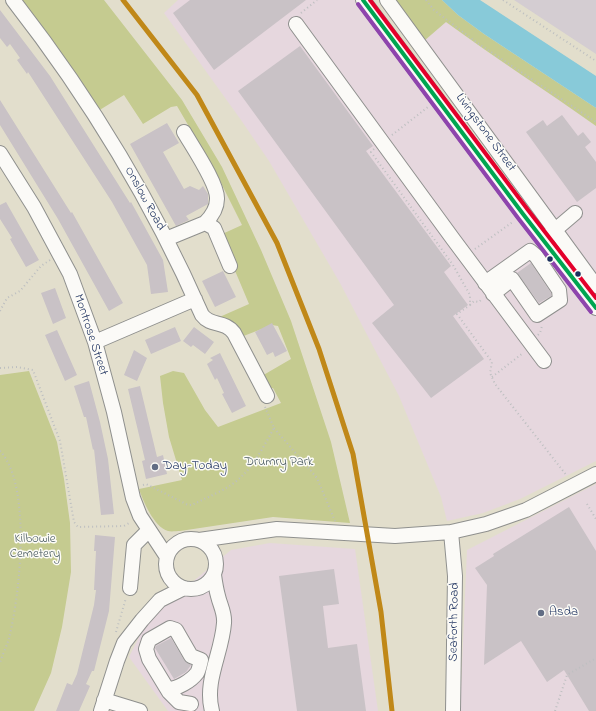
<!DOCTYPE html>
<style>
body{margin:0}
canvas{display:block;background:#e2decc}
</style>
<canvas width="596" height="711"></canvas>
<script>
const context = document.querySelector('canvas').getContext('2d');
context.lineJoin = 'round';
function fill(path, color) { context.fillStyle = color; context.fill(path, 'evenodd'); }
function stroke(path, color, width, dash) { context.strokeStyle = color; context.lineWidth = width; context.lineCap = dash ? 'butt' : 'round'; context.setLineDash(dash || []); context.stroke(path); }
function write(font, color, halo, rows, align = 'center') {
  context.font = font + ' "Indie Flower",sans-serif'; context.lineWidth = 3; context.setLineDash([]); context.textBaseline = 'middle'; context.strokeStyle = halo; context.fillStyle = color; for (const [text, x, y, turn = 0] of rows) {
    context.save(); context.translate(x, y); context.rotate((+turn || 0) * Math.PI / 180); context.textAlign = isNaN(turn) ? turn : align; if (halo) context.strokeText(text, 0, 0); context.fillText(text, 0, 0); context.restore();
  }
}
fill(new Path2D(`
 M178 0H363L596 308V461L520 499 483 513 447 521 441 497 399 396 340 283 269 161 241 120 164 13Z
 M446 22 489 53 550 93 596 126V286L420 43Z
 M596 484V711H460L467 550Z
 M270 543 355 549 378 711H168L129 657 144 627 167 603 231 550Z`), '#e6d7de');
fill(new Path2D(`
 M514 0H596V54Z`), '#d4cdd2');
fill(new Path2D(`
 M16 0H104L182 100 222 167 261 250 291 321 331 442 350 523 273 517 180 531C177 531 171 532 168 531 154 527 143 501 139 489L182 480 169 437 163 403 160 376 173 371 184 373 205 410 218 427 281 403 273 388 266 389 260 377 291 359 278 326 272 325 241 337 215 319 249 304 220 235 242 225 215 171 177 106 171 107 143 124 124 95 98 111Z
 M392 0H442L458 15 484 34 596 108V126C547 91 495 58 446 22L424 41Z
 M29 371 57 442 64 479 70 523 71 572 62 627 51 673 34 711H0V375Z`), '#c5cb90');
fill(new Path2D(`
 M442 0H480L596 76V108L484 34 458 15Z`), '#88cad9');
fill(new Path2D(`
 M190 0H306L214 70 173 13Z
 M0 10 50 76 130 203 131 202 163 260 168 292 151 294 147 265 112 202 28 72 27 74 17 60 20 58 10 44 7 47 0 38Z
 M300 46 373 146 366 151 451 266 444 272 468 305 453 316 484 359 431 398 372 323 394 305 238 91Z
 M0 100 71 213 72 212 123 303 109 311 58 219 0 125Z
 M562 115 578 136 583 132 591 142 585 147 596 162V188L577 202 526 132 543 120 547 126Z
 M167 123 179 143 163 152 184 189 190 186 199 190 203 186 208 194V204L186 216 189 220 176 226 130 144Z
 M6 202 39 260 26 267 10 239 12 238 0 219V205Z
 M531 263 551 293V296L539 303 517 273Z
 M223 271 236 297 215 307 202 281Z
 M55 288 66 318 53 324 41 293Z
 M272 323 287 351 275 357 273 352 267 355 255 332Z
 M175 327 181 341 151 354 145 340Z
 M194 327 214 342 205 354 193 345 191 347 183 341Z
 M57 330 77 375 65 381 45 335Z
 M134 350 147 358 137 381 124 375Z
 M220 353 246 406 232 413 222 394 224 393 217 378 215 380 207 364 213 360 210 358Z
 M89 381 100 422 108 459 114 514 101 515 94 449 93 450 86 417H84L74 386Z
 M140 386 157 457 163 455 167 474 146 479 142 461 145 460 128 389Z
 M569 507 596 551V711H589L564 670 547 682 521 641 484 665 487 585 475 568 494 556 493 554Z
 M95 535 115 537 109 611 94 671H92L86 684 90 686 79 711H56L67 683 72 685 77 674 94 605 96 590H94L96 551H94Z
 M334 569 339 604 323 606 328 648 357 644 366 711H297L279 576Z
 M171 638 184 660 191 665 186 672 174 679 155 648 156 646Z`), '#c9c2c6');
const minor = new Path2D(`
 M13 0C88 96 153 203 202 315 211 327 224 320 234 333L267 396
 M363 0 523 214 596 308
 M387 0 596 286
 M296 24 453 239 544 361
 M184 132C192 146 218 184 217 199 217 209 212 216 205 223
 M0 153 34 207 70 274 95 342 114 412 133 498 140 516 167 557
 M548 236 575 213
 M166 239 205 223 214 228 230 266
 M485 283 530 251 536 256 559 290 560 300 537 315 512 279 493 294
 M95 342 195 299
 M451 532 455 576 453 711
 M166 564a25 25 0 1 1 50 0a25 25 0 1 1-50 0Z
 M199 540 277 529 395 536 451 532 486 524 526 510 596 474
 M130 588 134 545 149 530
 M168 689C177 689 191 681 197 673 199 670 200 664 201 660L191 656 176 630 170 628 149 640 146 649 149 659 169 692 179 702 191 704
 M104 700 140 711
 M101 711 117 661 124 643 142 620 160 600 184 588
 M212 711C204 681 222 653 224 623 225 613 220 605 218 596 216 589 215 582 214 575`);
stroke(minor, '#8f908e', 16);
stroke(new Path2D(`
 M426 0 434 10 476 42 596 122
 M503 0 596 61
 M301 13 317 0
 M392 135 428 107
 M374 149 371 152 453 265 470 295V305L457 314 492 362 490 373 495 384 567 476
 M475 249 514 221
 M470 305 474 301 479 302 482 299
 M0 311 7 298 20 291 41 266 50 260
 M538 335 540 333 542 326
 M0 368 17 367 33 370 60 441 74 522 78 527 124 526 131 522
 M492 377 523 353
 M274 428 317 478 335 521
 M0 451C32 485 20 595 9 638 7 646 2 655 0 663
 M143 485 146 484 188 505H192C209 496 230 489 243 475 256 462 265 444 274 428L265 407
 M587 504 596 519
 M116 632 126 598
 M555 711 567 675 596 658`), '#bdbfc0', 2, [1, 3]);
stroke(minor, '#fbfaf7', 14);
stroke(new Path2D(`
 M363 0 523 214 596 308`), '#00a651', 4);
stroke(new Path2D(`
 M358 4 518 218 591 312`), '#8e44ad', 4);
stroke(new Path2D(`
 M370 0 528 210 596 298`), '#e4002b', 4);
stroke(new Path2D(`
 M123 0 197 95 277 243 319 349 353 454 381 612 392 711`), '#c08818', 5);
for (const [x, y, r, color] of [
 [550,259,3.5,"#1b2f5e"],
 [578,274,3.5,"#1b2f5e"],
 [155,467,4,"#616c84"],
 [541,613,4,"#616c84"]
]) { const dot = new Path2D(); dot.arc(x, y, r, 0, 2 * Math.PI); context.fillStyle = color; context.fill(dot); stroke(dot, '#fdfcf7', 1.5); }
write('13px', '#1b2f5e', '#fdfcf7', [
 ["Livingstone Street",485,133,54],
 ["Onslow Road",144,199,61],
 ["Montrose Street",90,335,72],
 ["Seaforth Road",455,622,-89]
]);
write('13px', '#47595e', '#fdfcf7', [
 ["Drumry Park",279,463],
 ["Kilbowie",35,540],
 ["Cemetery",35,555]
]);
write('13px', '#1b2f5e', '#fdfcf7', [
 ["Day-Today",163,467],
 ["Asda",549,613]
], 'left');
</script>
